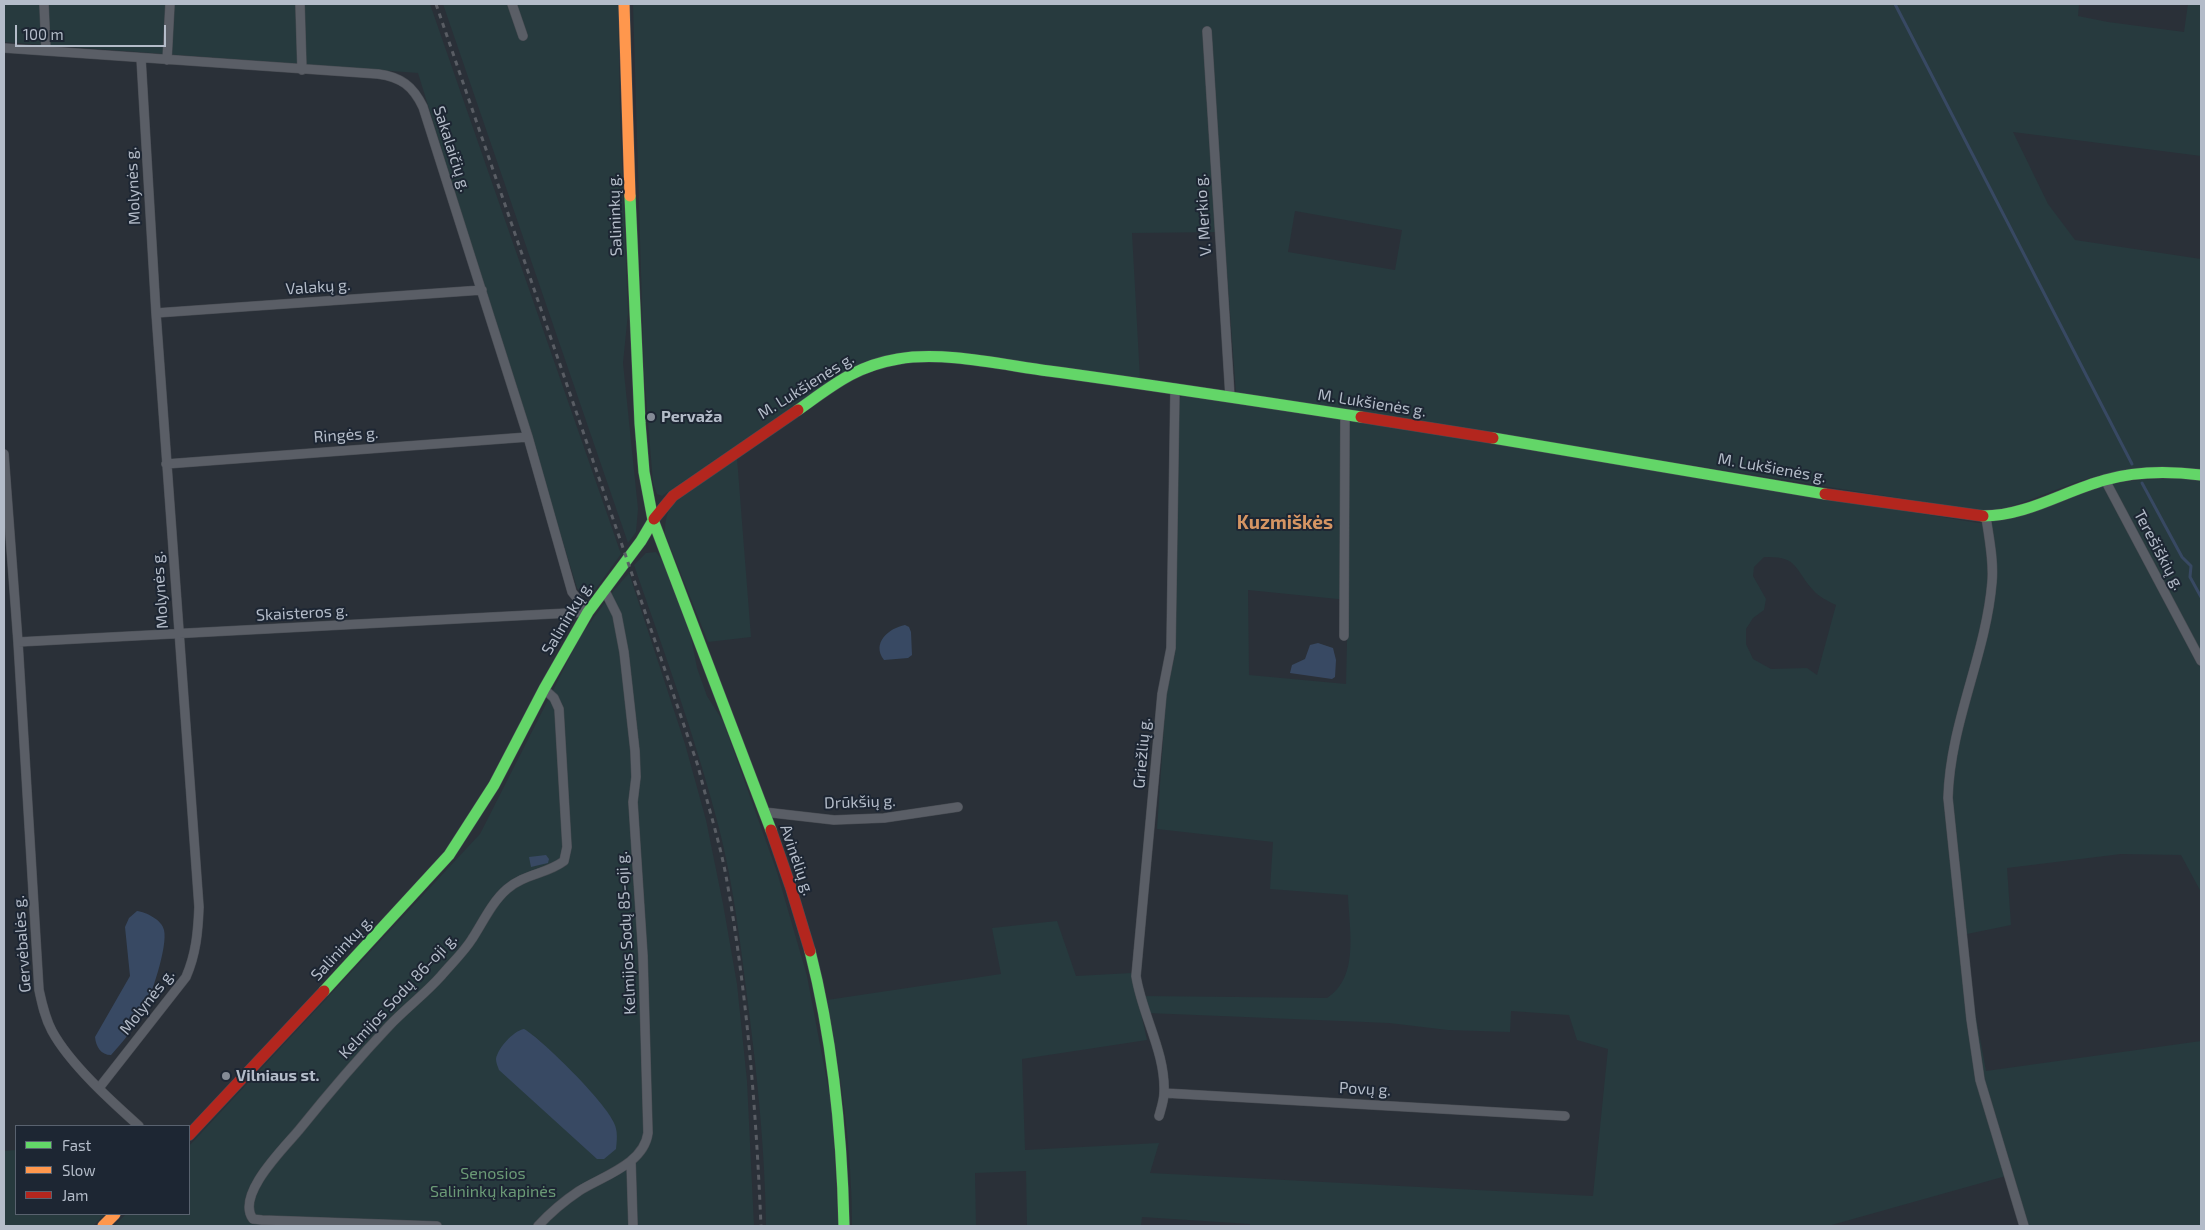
<!DOCTYPE html>
<meta charset="utf-8">
<style>
body{margin:0}
#map{position:relative;width:2205px;height:1230px;overflow:hidden;background:#2a3038;font-family:"Exo 2",sans-serif}
canvas{display:block}
.frame{position:absolute;inset:0;border:5px solid #b4bcc9;pointer-events:none}
.legend{position:absolute;left:15px;top:1125px;width:175px;height:90px;box-sizing:border-box;background:#1d2633;border:1px solid #59626f;margin:0;padding:6px 9px;list-style:none;font-size:15px;color:#b4bcc9}
.legend li{display:flex;align-items:center;gap:10px;height:25px}
.legend b{width:25px;border:1px solid #59626f}
.scale{position:absolute;left:15px;top:25px;width:151px;height:22px;box-sizing:border-box;border:2px solid #b4bcc9;border-top:0;padding-left:6px;font-size:15px;line-height:18px;white-space:nowrap;color:#b4bcc9;-webkit-text-stroke:4px #1d2633;paint-order:stroke}
</style>
<div id="map">
<canvas width="2205" height="1230"></canvas>
<div class="frame"></div>
<ul class="legend">
<li><b style="height:6px;background:#63d668"></b>Fast</li>
<li><b style="height:6px;background:#ff974d"></b>Slow</li>
<li><b style="height:6px;background:#b3261e"></b>Jam</li>
</ul>
<div class="scale">100 m</div>
</div>
<script>
const context = document.querySelector('canvas').getContext('2d');
context.lineJoin = 'round';
function fill(path, color) { context.fillStyle = color; context.fill(path, 'evenodd'); }
function stroke(path, color, width, dash) { context.strokeStyle = color; context.lineWidth = width; context.lineCap = dash ? 'butt' : 'round'; context.setLineDash(dash || []); context.stroke(path); }
function write(font, color, halo, rows, align = 'center') {
  context.font = font + ' "Exo 2",sans-serif'; context.lineWidth = 4; context.setLineDash([]); context.textBaseline = 'middle'; context.strokeStyle = halo; context.fillStyle = color; for (const [text, x, y, turn = 0] of rows) {
    context.save(); context.translate(x, y); context.rotate((+turn || 0) * Math.PI / 180); context.textAlign = isNaN(turn) ? turn : align; if (halo) context.strokeText(text, 0, 0); context.fillText(text, 0, 0); context.restore();
  }
}
fill(new Path2D(`
 M4 4H430L621 554 595 590 583 595 577 588 418 73 4 42Z
 M443 4H618L620 112 628 313 623 363 638 509 636 532 628 543Z
 M633 4H2079L2078 16 2108 22 2184 32 2188 4H2201V156L2013 132 2048 204 2075 240 2201 259V470C2164 470 2126 468 2090 478 2055 488 2023 506 1987 512L1236 393 1224 232 1132 233 1140 379 950 353 837 376 662 496 657 494 653 483 644 373ZM1295 211 1402 230 1395 270 1288 252Z
 M1184 395 1508 445 1978 523C2015 519 2048 501 2084 491 2123 479 2161 477 2201 480V892L2181 855 2121 854 2007 868 2011 925 1967 934 1974 1006 1986 1071 2201 1041V1226H2022L2006 1176 1828 1226H1250V1224L1142 1217 1141 1226H1027L1026 1171 975 1173 976 1226H852C852 1150 841 1075 827 1000L1001 974 992 928 1057 921 1076 976 1132 973 1147 1040 1022 1059 1025 1150 1159 1143 1150 1173 1593 1196 1608 1049 1577 1040 1569 1015 1511 1011 1510 1032 1448 1030 1389 1023 1148 1013 1144 996 1327 998C1360 977 1349 929 1348 895L1270 889 1273 842 1157 829 1166 696 1175 654 1179 398ZM1764 557C1799 556 1794 569 1813 590 1819 597 1828 601 1836 605L1817 675 1807 668 1771 669 1753 659 1746 644V629L1753 618 1764 610 1766 599 1753 576 1754 567ZM1248 590 1348 600 1346 684 1249 675Z
 M737 458 751 637 708 642 665 534C665 521 666 513 674 503Z
 M656 552 662 560 691 637 697 668 707 696 723 721 777 872 807 976 832 1108 838 1226H766C765 1149 757 1073 747 996 740 940 733 883 719 828 696 739 664 652 634 565L646 553Z
 M629 573 685 744 706 820 723 904 737 984 747 1081 754 1226H114L126 1214H189V1146L480 834 581 635 615 589ZM534 1035 588 1090 614 1121Z
 M16 1150V1214H105L93 1226H4V1151Z`), '#273a3e');
fill(new Path2D(`
 M905 625 909 627 911 632 912 655 908 658 884 660C871 643 889 628 905 625Z
 M1318 643 1333 648 1336 660 1335 677 1332 679 1290 673 1292 665 1305 659 1310 645Z
 M546 855 549 859 548 863 531 867 529 857Z
 M137 911C146 912 162 920 164 930 168 946 151 997 143 1012 134 1028 123 1042 111 1055 101 1055 96 1047 95 1037L130 976 125 927 129 918Z
 M524 1029C542 1039 607 1104 614 1123 618 1131 617 1140 616 1149L604 1159H597L499 1070C498 1067 496 1063 496 1059 498 1048 513 1031 524 1029Z`), '#384963');
stroke(new Path2D(`
 M1895 4 2132 464
 M2142 483 2182 557 2191 566 2190 577 2201 597`), '#384963', 3);
const street = new Path2D(`
 M44 4 46 51
 M300 4 302 70
 M512 4 523 36
 M1207 31 1230 397
 M4 48 378 74C401 77 413 86 423 107L528 437 572 592 588 612
 M167 60 170 4
 M156 313 482 290
 M4 454 18 642 39 990C42 1004 45 1018 52 1031 70 1064 111 1101 139 1126
 M166 464 528 437
 M2105 480 2201 661
 M1986 517C1989 538 1994 561 1992 582 1986 655 1950 723 1948 798L1971 1019 1980 1080 2024 1226
 M1344 636 1345 415
 M18 642 588 612
 M764 812 834 820 884 818 958 807
 M99 1088 186 977C196 954 198 932 199 907L156 313 141 58
 M1164 1093 1565 1116
 M1159 1116C1161 1109 1164 1100 1164 1093 1166 1053 1142 1015 1136 976L1162 694 1171 648 1175 388
 M631 1161 633 1226
 M437 1226 262 1220 253 1219C235 1195 285 1147 299 1130 328 1094 357 1060 389 1026 405 1009 425 994 441 976 451 964 464 952 472 939 483 922 492 902 507 889 524 874 547 874 564 861L567 847 559 709 554 698 544 689
 M538 1226C550 1213 564 1201 579 1191 603 1176 644 1164 648 1133L643 956 633 802 636 777 635 751 624 652 617 615 604 589`);
const fast = new Path2D(`
 M630 196 640 423 644 472 653 520 771 830
 M798 410C832 386 855 366 898 359 944 351 1003 365 1049 371 1153 385 1257 401 1361 417
 M1493 438 1825 494
 M1983 516C2027 516 2064 491 2105 480 2136 471 2169 471 2201 475
 M810 951C833 1041 842 1134 844 1226
 M324 991 449 855 494 785 544 689 588 612 641 541 654 519`);
const slow = new Path2D(`
 M624 4 630 196
 M103 1226 115 1214`);
const jam = new Path2D(`
 M1361 417 1493 438
 M1825 494 1983 516
 M654 519 673 496 798 410
 M771 830 791 888 810 951
 M189 1135 324 991`);
stroke(street, '#484c53', 10);
stroke(fast, '#484c53', 12);
stroke(slow, '#484c53', 12);
stroke(jam, '#484c53', 12);
stroke(street, '#5a5e66', 9);
stroke(fast, '#63d668', 11);
stroke(slow, '#ff974d', 11);
stroke(jam, '#b3261e', 11);
stroke(new Path2D(`
 M436 4 698 766C707 803 719 839 726 876 747 992 756 1109 761 1226`), '#595d64', 3, [5, 5]);
for (const [x, y, r, color] of [
 [651,417,5,"#848b96"],
 [226,1076,5,"#848b96"]
]) { const dot = new Path2D(); dot.arc(x, y, r, 0, 2 * Math.PI); context.fillStyle = color; context.fill(dot); stroke(dot, '#1d2633', 2); }
write('16px', '#b4bcc9', '#1d2633', [
 ["Sakalaičių g.",452,149,72],
 ["Molynės g.",133,186,-93],
 ["Salininkų g.",615,215,-92],
 ["V. Merkio g.",1203,215,-94],
 ["Valakų g.",318,287,-4],
 ["M. Lukšienės g.",806,386,-32],
 ["M. Lukšienės g.",1372,403,9],
 ["Ringės g.",346,435,-4],
 ["M. Lukšienės g.",1772,468,10],
 ["Terešiškių g.",2159,550,62],
 ["Molynės g.",160,590,-94],
 ["Skaisteros g.",302,613,-3],
 ["Salininkų g.",567,618,-59],
 ["Griežlių g.",1142,753,-85],
 ["Drūkšių g.",860,802,-2],
 ["Avinėlių g.",797,860,71],
 ["Kelmijos Sodų 85-oji g.",626,933,-93],
 ["Gervėbalės g.",22,944,-94],
 ["Salininkų g.",342,948,-47],
 ["Kelmijos Sodų 86-oji g.",398,996,-47],
 ["Molynės g.",147,1002,-52],
 ["Povų g.",1365,1089,3]
]);
write('bold 16px', '#b4bcc9', '#1d2633', [
 ["Pervaža",661,417],
 ["Vilniaus st.",236,1076]
], 'left');
write('16px', '#6b9a76', '#1d2633', [
 ["Senosios",493,1174],
 ["Salininkų kapinės",493,1192]
]);
write('bold 19px', '#d59563', '#1d2633', [
 ["Kuzmiškės",1285,523]
]);
</script>
